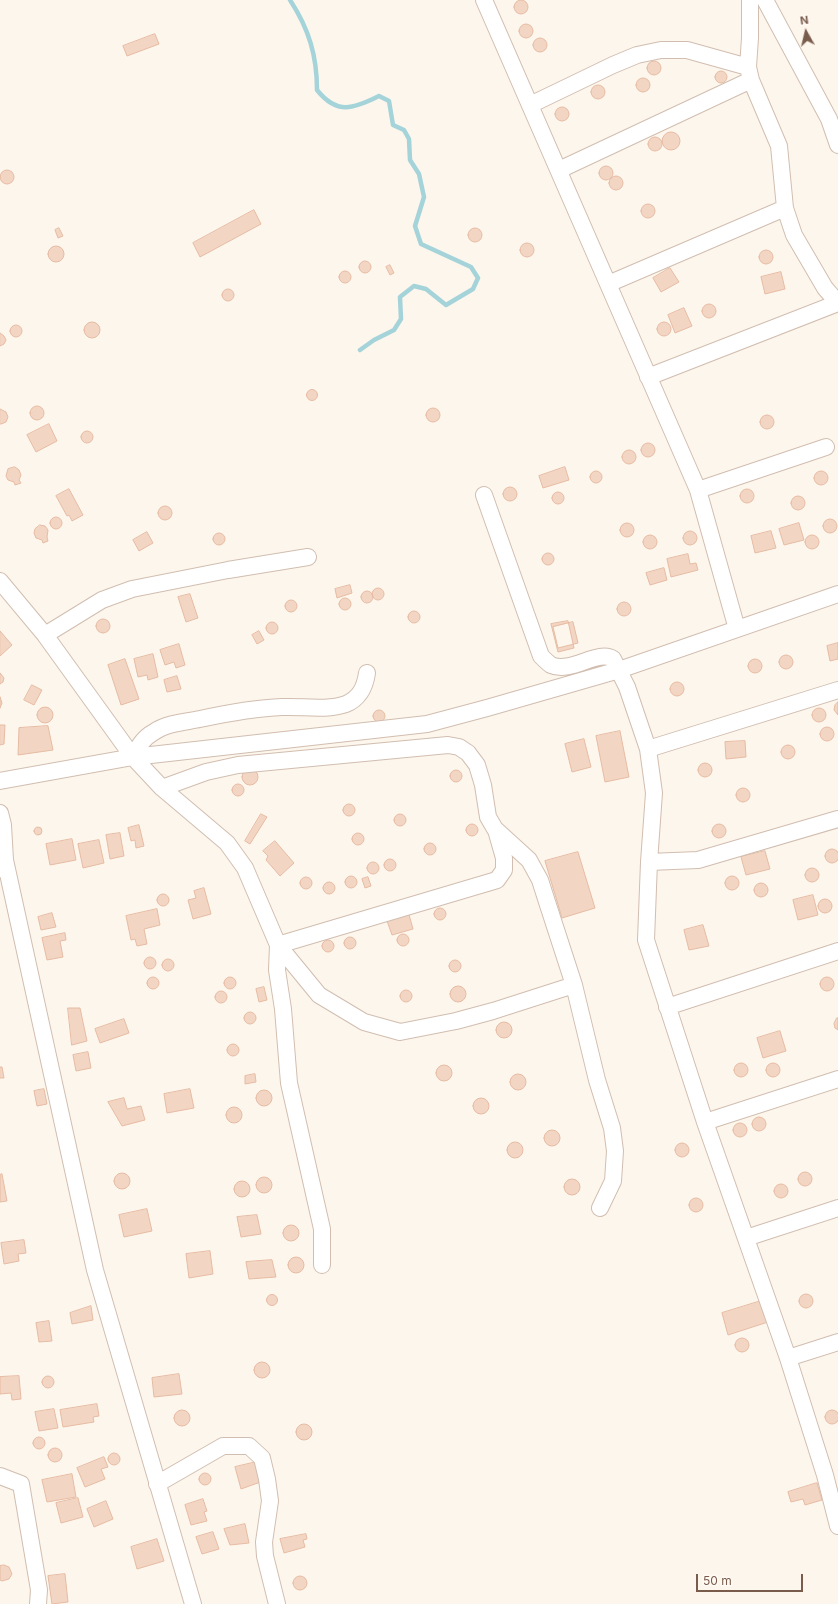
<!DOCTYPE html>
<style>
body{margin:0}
#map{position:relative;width:838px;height:1604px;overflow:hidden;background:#fdf6ec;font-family:Inter,sans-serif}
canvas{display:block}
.north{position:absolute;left:786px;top:12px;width:40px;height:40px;-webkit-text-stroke:3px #fffaf3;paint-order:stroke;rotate:352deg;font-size:11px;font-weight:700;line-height:16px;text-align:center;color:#7a5c4d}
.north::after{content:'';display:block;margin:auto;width:14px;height:18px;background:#7a5c4d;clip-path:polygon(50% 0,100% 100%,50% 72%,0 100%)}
.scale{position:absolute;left:696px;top:1574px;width:107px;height:18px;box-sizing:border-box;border:2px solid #7a5c4d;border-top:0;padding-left:5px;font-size:12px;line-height:14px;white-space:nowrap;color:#7a5c4d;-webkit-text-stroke:3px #fffaf3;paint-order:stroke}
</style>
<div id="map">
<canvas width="838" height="1604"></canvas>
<div class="north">N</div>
<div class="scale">50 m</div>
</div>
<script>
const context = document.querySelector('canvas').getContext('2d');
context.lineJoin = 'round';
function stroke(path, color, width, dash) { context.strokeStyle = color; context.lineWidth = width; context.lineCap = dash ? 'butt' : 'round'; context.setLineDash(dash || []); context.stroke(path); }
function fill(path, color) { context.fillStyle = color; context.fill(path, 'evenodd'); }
stroke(new Path2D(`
 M290 0C309 29 317 56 317 90 337 115 353 109 379 96L389 101 393 125 404 130 409 139 410 160 419 174 424 197 415 226 421 244 471 267 478 278 473 289 446 305 426 289 414 286 400 297 401 319 394 330 374 340 360 350`), '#a5d3da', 4.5);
const building = new Path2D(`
 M514 7a7 7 0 1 1 14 0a7 7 0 1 1-14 0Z
 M519 31a7 7 0 1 1 14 0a7 7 0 1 1-14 0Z
 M155 34 159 44 127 56 123 46Z
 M533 45a7 7 0 1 1 14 0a7 7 0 1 1-14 0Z
 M647 68a7 7 0 1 1 14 0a7 7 0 1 1-14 0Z
 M715 77a6 6 0 1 1 12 0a6 6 0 1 1-12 0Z
 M636 85a7 7 0 1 1 14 0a7 7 0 1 1-14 0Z
 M591 92a7 7 0 1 1 14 0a7 7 0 1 1-14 0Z
 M555 114a7 7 0 1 1 14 0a7 7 0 1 1-14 0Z
 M662 141a9 9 0 1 1 18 0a9 9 0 1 1-18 0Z
 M648 144a7 7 0 1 1 14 0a7 7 0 1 1-14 0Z
 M599 173a7 7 0 1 1 14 0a7 7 0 1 1-14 0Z
 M0 177a7 7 0 1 1 14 0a7 7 0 1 1-14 0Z
 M609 183a7 7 0 1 1 14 0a7 7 0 1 1-14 0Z
 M641 211a7 7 0 1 1 14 0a7 7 0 1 1-14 0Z
 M254 210 261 224 200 257 193 243Z
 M468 235a7 7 0 1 1 14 0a7 7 0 1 1-14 0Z
 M59 228 63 236 58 238 55 230Z
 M520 250a7 7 0 1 1 14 0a7 7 0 1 1-14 0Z
 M48 254a8 8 0 1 1 16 0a8 8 0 1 1-16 0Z
 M759 257a7 7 0 1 1 14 0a7 7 0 1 1-14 0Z
 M359 267a6 6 0 1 1 12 0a6 6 0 1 1-12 0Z
 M390 265 394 273 390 275 386 267Z
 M670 268 679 282 661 292 653 278Z
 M339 277a6 6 0 1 1 12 0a6 6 0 1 1-12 0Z
 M781 272 785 289 765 294 761 277Z
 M222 295a6 6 0 1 1 12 0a6 6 0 1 1-12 0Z
 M702 311a7 7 0 1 1 14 0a7 7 0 1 1-14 0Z
 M684 308 692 326 675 333 668 315Z
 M657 329a7 7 0 1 1 14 0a7 7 0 1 1-14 0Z
 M84 330a8 8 0 1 1 16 0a8 8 0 1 1-16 0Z
 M10 331a6 6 0 1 1 12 0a6 6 0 1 1-12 0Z
 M0 333 4 336 6 340 4 344 0 346Z
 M306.5 395a5.5 5.5 0 1 1 11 0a5.5 5.5 0 1 1-11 0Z
 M30 413a7 7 0 1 1 14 0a7 7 0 1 1-14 0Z
 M426 415a7 7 0 1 1 14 0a7 7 0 1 1-14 0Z
 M0 409 6 412 8 417 6 422 1 424H0Z
 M760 422a7 7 0 1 1 14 0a7 7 0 1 1-14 0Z
 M49 424 57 441 36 452 27 435Z
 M81 437a6 6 0 1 1 12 0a6 6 0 1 1-12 0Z
 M641 450a7 7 0 1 1 14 0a7 7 0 1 1-14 0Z
 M622 457a7 7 0 1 1 14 0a7 7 0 1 1-14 0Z
 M15 467 19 470 21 475 19 480 21 483 15 485 14 482 8 480 6 476 8 469Z
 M565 467 569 480 543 488 539 476Z
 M590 477a6 6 0 1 1 12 0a6 6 0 1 1-12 0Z
 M814 478a7 7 0 1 1 14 0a7 7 0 1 1-14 0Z
 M503 494a7 7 0 1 1 14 0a7 7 0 1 1-14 0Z
 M740 496a7 7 0 1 1 14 0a7 7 0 1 1-14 0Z
 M69 489 83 515 72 521 69 515 67 516 56 496Z
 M552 498a6 6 0 1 1 12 0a6 6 0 1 1-12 0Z
 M791 503a7 7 0 1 1 14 0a7 7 0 1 1-14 0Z
 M158 513a7 7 0 1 1 14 0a7 7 0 1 1-14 0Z
 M50 523a6 6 0 1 1 12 0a6 6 0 1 1-12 0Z
 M823 526a7 7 0 1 1 14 0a7 7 0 1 1-14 0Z
 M620 530a7 7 0 1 1 14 0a7 7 0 1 1-14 0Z
 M799 523 804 540 784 545 779 529Z
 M40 525 45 526 48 530 47 537 48 541 43 543 42 540 36 538 34 533 35 529Z
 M683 538a7 7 0 1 1 14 0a7 7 0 1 1-14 0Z
 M771 531 776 548 755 553 751 536Z
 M147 532 153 543 139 551 133 540Z
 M213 539a6 6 0 1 1 12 0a6 6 0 1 1-12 0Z
 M805 542a7 7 0 1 1 14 0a7 7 0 1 1-14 0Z
 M643 542a7 7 0 1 1 14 0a7 7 0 1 1-14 0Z
 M542 559a6 6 0 1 1 12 0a6 6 0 1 1-12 0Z
 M688 554 690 564 696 563 698 570 671 577 667 559Z
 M664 568 667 580 650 585 646 573Z
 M350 585 352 593 337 598 335 589Z
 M372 594a6 6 0 1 1 12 0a6 6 0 1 1-12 0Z
 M361 597a6 6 0 1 1 12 0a6 6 0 1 1-12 0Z
 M190 594 198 618 186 622 178 597Z
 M339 604a6 6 0 1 1 12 0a6 6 0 1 1-12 0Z
 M285 606a6 6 0 1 1 12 0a6 6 0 1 1-12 0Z
 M617 609a7 7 0 1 1 14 0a7 7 0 1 1-14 0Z
 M408 617a6 6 0 1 1 12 0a6 6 0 1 1-12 0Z
 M96 626a7 7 0 1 1 14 0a7 7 0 1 1-14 0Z
 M568 621 574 648 558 652 551 624Z
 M573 622 578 643 558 648 553 627Z
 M266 628a6 6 0 1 1 12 0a6 6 0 1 1-12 0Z
 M0 631 12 645 0 656Z
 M259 631 264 640 257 644 252 635Z
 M838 643V659L830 661 827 646Z
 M179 644 185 665 176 668 174 662 165 665 160 650Z
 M153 654 158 677 148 680 147 675 138 677 134 659Z
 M779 662a7 7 0 1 1 14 0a7 7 0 1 1-14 0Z
 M748 666a7 7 0 1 1 14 0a7 7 0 1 1-14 0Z
 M125 659 139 699 121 705 108 665Z
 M0 673 4 678 3 682 0 684Z
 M177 676 181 689 167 692 164 680Z
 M670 689a7 7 0 1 1 14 0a7 7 0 1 1-14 0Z
 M32 685 42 690 34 705 24 700Z
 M0 697 2 703 0 708Z
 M838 702V715L834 710 835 705Z
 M37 715a8 8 0 1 1 16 0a8 8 0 1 1-16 0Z
 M812 715a7 7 0 1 1 14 0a7 7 0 1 1-14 0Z
 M373 716a6 6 0 1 1 12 0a6 6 0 1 1-12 0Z
 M0 725H5L4 744 0 745Z
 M48 726 53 750 18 755 19 728Z
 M820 734a7 7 0 1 1 14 0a7 7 0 1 1-14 0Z
 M620 731 629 777 605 782 596 736Z
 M584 739 591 767 572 772 565 744Z
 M745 741 746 757 726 759 725 742Z
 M781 752a7 7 0 1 1 14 0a7 7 0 1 1-14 0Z
 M698 770a7 7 0 1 1 14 0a7 7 0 1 1-14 0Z
 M242 777a8 8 0 1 1 16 0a8 8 0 1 1-16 0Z
 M450 776a6 6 0 1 1 12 0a6 6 0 1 1-12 0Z
 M232 790a6 6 0 1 1 12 0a6 6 0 1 1-12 0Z
 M736 795a7 7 0 1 1 14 0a7 7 0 1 1-14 0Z
 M343 810a6 6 0 1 1 12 0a6 6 0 1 1-12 0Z
 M261 814 267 817 250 844 245 841Z
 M394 820a6 6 0 1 1 12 0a6 6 0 1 1-12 0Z
 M712 831a7 7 0 1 1 14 0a7 7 0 1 1-14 0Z
 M466 830a6 6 0 1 1 12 0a6 6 0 1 1-12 0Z
 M139 825 144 846 136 848 135 840 131 841 128 828Z
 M34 831a4 4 0 1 1 8 0a4 4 0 1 1-8 0Z
 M120 833 124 856 110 859 106 835Z
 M352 839a6 6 0 1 1 12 0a6 6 0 1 1-12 0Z
 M72 839 76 860 50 865 46 844Z
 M99 840 104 863 83 868 78 844Z
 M275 841 294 863 280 876 266 860 268 856 263 851Z
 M424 849a6 6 0 1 1 12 0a6 6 0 1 1-12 0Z
 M825 856a7 7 0 1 1 14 0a7 7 0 1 1-14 0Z
 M765 851 770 869 746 875 741 857Z
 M578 852 595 908 562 918 545 861Z
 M384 865a6 6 0 1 1 12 0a6 6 0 1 1-12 0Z
 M367 868a6 6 0 1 1 12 0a6 6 0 1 1-12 0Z
 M805 875a7 7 0 1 1 14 0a7 7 0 1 1-14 0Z
 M725 883a7 7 0 1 1 14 0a7 7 0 1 1-14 0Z
 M345 882a6 6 0 1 1 12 0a6 6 0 1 1-12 0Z
 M368 877 371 886 365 888 362 879Z
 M300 883a6 6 0 1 1 12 0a6 6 0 1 1-12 0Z
 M323 888a6 6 0 1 1 12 0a6 6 0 1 1-12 0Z
 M754 890a7 7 0 1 1 14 0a7 7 0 1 1-14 0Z
 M204 888 211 914 193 919 188 900 196 898 194 891Z
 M157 900a6 6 0 1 1 12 0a6 6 0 1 1-12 0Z
 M813 895 818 915 798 920 793 900Z
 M818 906a7 7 0 1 1 14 0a7 7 0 1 1-14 0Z
 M434 914a6 6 0 1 1 12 0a6 6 0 1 1-12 0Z
 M157 909 160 925 144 929 147 944 137 946 135 939 131 940 126 916Z
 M408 911 413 929 392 935 386 918Z
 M52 913 56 927 41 930 38 917Z
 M703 925 709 946 689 950 684 930Z
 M65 933 66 940 60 941 63 957 47 960 42 938Z
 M397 940a6 6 0 1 1 12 0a6 6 0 1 1-12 0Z
 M344 943a6 6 0 1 1 12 0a6 6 0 1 1-12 0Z
 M322 946a6 6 0 1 1 12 0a6 6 0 1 1-12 0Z
 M144 963a6 6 0 1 1 12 0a6 6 0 1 1-12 0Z
 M162 965a6 6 0 1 1 12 0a6 6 0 1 1-12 0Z
 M449 966a6 6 0 1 1 12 0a6 6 0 1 1-12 0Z
 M820 984a7 7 0 1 1 14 0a7 7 0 1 1-14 0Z
 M224 983a6 6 0 1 1 12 0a6 6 0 1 1-12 0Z
 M147 983a6 6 0 1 1 12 0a6 6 0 1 1-12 0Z
 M450 994a8 8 0 1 1 16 0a8 8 0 1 1-16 0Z
 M264 987 267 1000 259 1002 256 989Z
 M400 996a6 6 0 1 1 12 0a6 6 0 1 1-12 0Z
 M215 997a6 6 0 1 1 12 0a6 6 0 1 1-12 0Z
 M68 1008H80L87 1041 72 1045Z
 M244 1018a6 6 0 1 1 12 0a6 6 0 1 1-12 0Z
 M837 1018H838V1030L835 1028 834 1024Z
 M124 1019 129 1033 100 1043 95 1029Z
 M496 1030a8 8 0 1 1 16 0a8 8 0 1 1-16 0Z
 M780 1031 786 1051 763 1058 757 1038Z
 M227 1050a6 6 0 1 1 12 0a6 6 0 1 1-12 0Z
 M88 1052 91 1068 76 1071 73 1055Z
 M734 1070a7 7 0 1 1 14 0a7 7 0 1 1-14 0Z
 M766 1070a7 7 0 1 1 14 0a7 7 0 1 1-14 0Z
 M436 1073a8 8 0 1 1 16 0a8 8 0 1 1-16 0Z
 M0 1067H2L4 1078H0Z
 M510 1082a8 8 0 1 1 16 0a8 8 0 1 1-16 0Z
 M255 1074 256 1082 245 1084V1076Z
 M44 1089 47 1104 37 1106 34 1091Z
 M190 1089 194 1108 167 1113 164 1094Z
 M256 1098a8 8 0 1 1 16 0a8 8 0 1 1-16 0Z
 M473 1106a8 8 0 1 1 16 0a8 8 0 1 1-16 0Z
 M124 1098 127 1109 141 1106 145 1120 122 1126 108 1102Z
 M226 1115a8 8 0 1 1 16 0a8 8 0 1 1-16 0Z
 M752 1124a7 7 0 1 1 14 0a7 7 0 1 1-14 0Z
 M733 1130a7 7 0 1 1 14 0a7 7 0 1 1-14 0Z
 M544 1138a8 8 0 1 1 16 0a8 8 0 1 1-16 0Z
 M507 1150a8 8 0 1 1 16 0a8 8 0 1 1-16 0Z
 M675 1150a7 7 0 1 1 14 0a7 7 0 1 1-14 0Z
 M798 1179a7 7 0 1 1 14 0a7 7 0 1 1-14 0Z
 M114 1181a8 8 0 1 1 16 0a8 8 0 1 1-16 0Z
 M2 1174 7 1201 0 1202V1175Z
 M256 1185a8 8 0 1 1 16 0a8 8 0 1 1-16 0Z
 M564 1187a8 8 0 1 1 16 0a8 8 0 1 1-16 0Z
 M234 1189a8 8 0 1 1 16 0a8 8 0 1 1-16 0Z
 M774 1191a7 7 0 1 1 14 0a7 7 0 1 1-14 0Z
 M689 1205a7 7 0 1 1 14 0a7 7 0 1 1-14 0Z
 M147 1209 152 1231 124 1237 119 1215Z
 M257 1215 261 1234 241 1237 237 1217Z
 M283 1233a8 8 0 1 1 16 0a8 8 0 1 1-16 0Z
 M24 1240 26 1253 18 1254 19 1261 4 1264 1 1243Z
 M210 1251 213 1274 189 1278 186 1254Z
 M288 1265a8 8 0 1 1 16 0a8 8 0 1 1-16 0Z
 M272 1260 276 1277 249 1279 246 1262Z
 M799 1301a7 7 0 1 1 14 0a7 7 0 1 1-14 0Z
 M266.5 1300a5.5 5.5 0 1 1 11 0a5.5 5.5 0 1 1-11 0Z
 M761 1301 768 1322 728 1335 722 1313Z
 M91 1306 93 1320 72 1324 70 1313Z
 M49 1321 52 1341 39 1342 36 1323Z
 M735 1345a7 7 0 1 1 14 0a7 7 0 1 1-14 0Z
 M254 1370a8 8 0 1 1 16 0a8 8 0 1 1-16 0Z
 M179 1374 182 1394 154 1397 152 1378Z
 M42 1382a6 6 0 1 1 12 0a6 6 0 1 1-12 0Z
 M19 1376 21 1399 12 1400 11 1393 0 1394V1377Z
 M97 1404 99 1416 93 1417 94 1422 63 1427 60 1410Z
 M54 1409 58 1428 39 1431 35 1412Z
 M174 1418a8 8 0 1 1 16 0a8 8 0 1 1-16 0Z
 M825 1417a7 7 0 1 1 14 0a7 7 0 1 1-14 0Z
 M296 1432a8 8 0 1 1 16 0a8 8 0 1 1-16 0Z
 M33 1443a6 6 0 1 1 12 0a6 6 0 1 1-12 0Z
 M48 1455a7 7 0 1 1 14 0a7 7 0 1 1-14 0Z
 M108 1459a6 6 0 1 1 12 0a6 6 0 1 1-12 0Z
 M104 1457 108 1467 101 1469 105 1479 85 1487 77 1468Z
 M261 1461 266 1480 241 1489 235 1467Z
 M199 1479a6 6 0 1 1 12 0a6 6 0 1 1-12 0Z
 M72 1474 76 1497 47 1502 42 1480Z
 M817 1483 822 1500 805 1505 803 1499 791 1502 788 1492Z
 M78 1498 83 1517 61 1523 56 1503Z
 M203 1499 207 1511 204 1512 207 1521 191 1525 185 1505Z
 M106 1501 113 1519 94 1527 87 1509Z
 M245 1524 249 1543 230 1545 224 1529Z
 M213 1532 219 1549 202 1554 196 1537Z
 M306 1534 307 1539 303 1540 305 1547 284 1553 280 1539Z
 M157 1539 164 1561 137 1569 131 1547Z
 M4 1565 9 1567 12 1574 9 1579 2 1581 0 1580V1566Z
 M65 1574 68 1602 52 1604 48 1576Z
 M293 1583a7 7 0 1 1 14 0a7 7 0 1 1-14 0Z`);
fill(building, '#f3d5c3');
stroke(building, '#e6bba3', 1);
const street = new Path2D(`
 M484 0 698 490 737 629
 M750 0V38L748 67 751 80 779 146 785 208 794 235 825 288 838 303
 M765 0 829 119 838 145
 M530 105 613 65 637 55 661 50H687L748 67
 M559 170 751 80
 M608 284 785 208
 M648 377 838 303
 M698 490 826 447
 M484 495 541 656C544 659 548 663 551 665 571 674 598 649 613 659L627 687 648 749 654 793 649 862 646 940 705 1122 788 1358 825 1475 838 1526
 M0 581 45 635 133 757
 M45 635 102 600 132 589 228 570 308 557
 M648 749 838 690
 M133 757 427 724 487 708 619 670 838 594
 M133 757C138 747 143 738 154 732 167 723 185 722 200 719 228 713 254 708 282 707 302 706 326 711 346 704 360 698 365 687 367 673
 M0 781 133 757 162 788 227 843 245 868 278 945 277 970 283 1009 289 1083 322 1229V1265
 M162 788 206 772 238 765 448 745 459 747 468 753 477 765 483 785 488 817 495 829 529 860 540 880 548 905 574 985 597 1080 612 1128 615 1151 613 1181 600 1208
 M0 813 3 825 5 860 0 869
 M496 830 504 858V870L497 880 278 945 319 995 364 1022 400 1032 456 1021 493 1011 574 985
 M5 860 95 1270 193 1604
 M649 862 698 860 838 819
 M667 1007 838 951
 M705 1122 838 1079
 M746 1238 838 1208
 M788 1358 838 1342
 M0 1476 21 1484 39 1590 38 1604
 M157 1484 223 1446H249L262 1458 267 1479 270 1501 264 1542 265 1556 277 1604`);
stroke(street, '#d1beb0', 18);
stroke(street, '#fff', 16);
</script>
